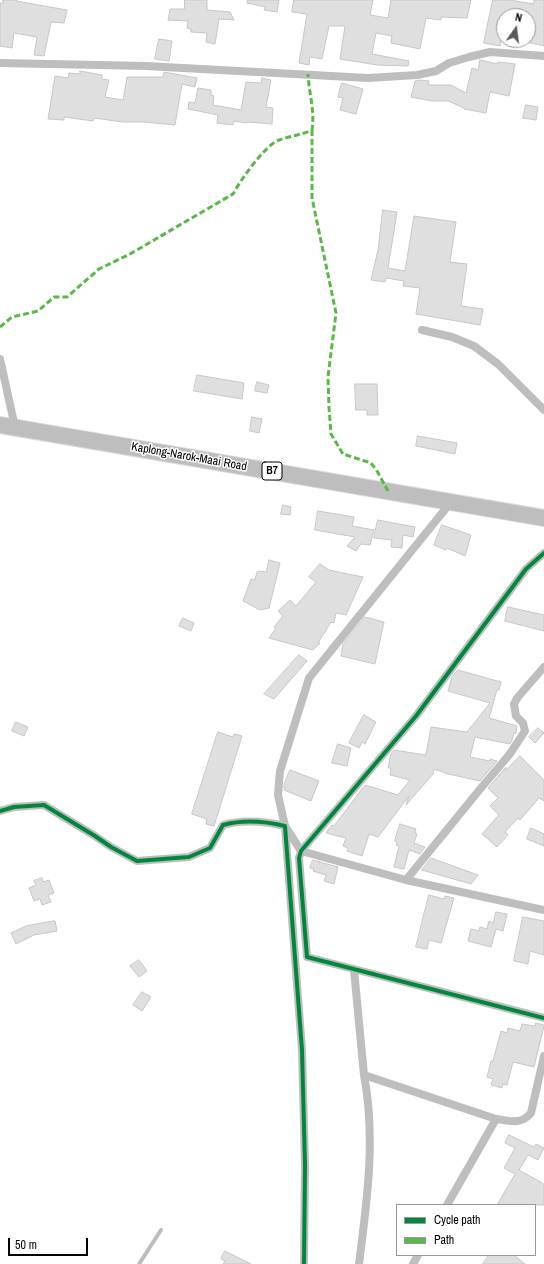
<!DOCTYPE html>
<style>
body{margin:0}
#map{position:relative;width:544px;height:1264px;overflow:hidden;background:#fff;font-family:"Archivo Narrow",sans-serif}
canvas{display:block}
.legend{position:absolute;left:396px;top:1204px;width:140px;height:52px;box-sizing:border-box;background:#fff;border:1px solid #999;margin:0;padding:5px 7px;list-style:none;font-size:12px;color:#000}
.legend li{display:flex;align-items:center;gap:8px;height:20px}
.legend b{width:20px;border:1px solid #999}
.north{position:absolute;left:496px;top:8px;width:40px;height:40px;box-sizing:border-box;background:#fff;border:1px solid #999;border-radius:50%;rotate:14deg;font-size:11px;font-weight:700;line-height:16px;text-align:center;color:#000}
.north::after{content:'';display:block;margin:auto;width:14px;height:18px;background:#595959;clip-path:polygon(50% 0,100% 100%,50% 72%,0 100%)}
.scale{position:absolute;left:8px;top:1238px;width:80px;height:18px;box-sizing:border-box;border:2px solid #000;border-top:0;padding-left:5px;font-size:12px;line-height:14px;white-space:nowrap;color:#000;-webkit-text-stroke:3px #fff;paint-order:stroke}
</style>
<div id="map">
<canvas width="544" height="1264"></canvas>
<ul class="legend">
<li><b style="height:5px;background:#00873e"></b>Cycle path</li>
<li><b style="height:5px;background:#58b947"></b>Path</li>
</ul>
<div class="north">N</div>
<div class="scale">50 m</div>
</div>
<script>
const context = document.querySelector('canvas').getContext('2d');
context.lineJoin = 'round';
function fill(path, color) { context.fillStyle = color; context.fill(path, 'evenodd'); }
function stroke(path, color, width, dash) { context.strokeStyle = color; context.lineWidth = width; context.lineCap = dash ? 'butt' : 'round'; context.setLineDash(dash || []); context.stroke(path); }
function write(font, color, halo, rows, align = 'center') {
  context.font = font + ' "Archivo Narrow",sans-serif'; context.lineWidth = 3; context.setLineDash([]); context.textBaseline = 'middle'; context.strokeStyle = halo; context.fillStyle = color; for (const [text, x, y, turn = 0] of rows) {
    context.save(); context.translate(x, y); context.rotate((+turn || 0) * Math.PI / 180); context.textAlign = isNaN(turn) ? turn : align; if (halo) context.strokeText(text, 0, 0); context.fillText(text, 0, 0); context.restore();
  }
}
const building = new Path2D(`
 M3 0H17L16 1 67 10 64 23 51 22 44 56 34 55 37 37 14 33 12 48 0 46V3H3Z
 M185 0H207V10L230 12 234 20 219 19 215 44 206 42 207 33 191 32V29L187 28 188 21 168 20 170 9H184Z
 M248 0H279L277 12 264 10 265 7 247 3Z
 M294 0H373L370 15 388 18 391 0H471L467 18 441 17V20L426 18 420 49 391 43 392 36 376 33 372 54 409 61 408 66 377 65 340 59 345 26H329L322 59 310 57 309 65 299 63 307 14 292 12Z
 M493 0H510L534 4V0H544V46L527 42 533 16H504V41L501 40 500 46 484 43Z
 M159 39 172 41 169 61 155 59Z
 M480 60 498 64V62L515 64 509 96 490 92 486 113 464 109V108L448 101H432L411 97 415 81 420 80 429 81 428 85H451L466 93 472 68 478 70Z
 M80 71 102 75V79L109 80 105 97 123 100 127 77H163L164 72 197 78 195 87 182 84 175 125 144 122H123L94 118 93 121 64 117V120L48 119 55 76 68 78 69 73 80 74Z
 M262 78 271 80 266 107 273 108 272 124 247 122V123L234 121 233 125 217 123 218 115 188 109 189 102 195 103 198 88 211 90V95L214 96 213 105 241 110 246 82 261 83Z
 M342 83 363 89 356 114 340 110 343 98 338 97Z
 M526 105 538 107 536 120 523 118Z
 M383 210 397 212 388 268 405 271 414 216 456 222 450 262 467 264 461 306 483 309 480 325 416 314 420 288 403 286 404 281 386 278 385 282 371 280 378 250Z
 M197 375 244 383 242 399 194 391Z
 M257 382 269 385 267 393 255 391Z
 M355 384H377L378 415H367V410H356Z
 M252 417 262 419 259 433 250 431Z
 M418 436 457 443 455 454 416 446Z
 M283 505 291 507 290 515 281 514Z
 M318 511 354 517 352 526 374 530 370 545 361 544 356 551 347 546 355 537 315 530Z
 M378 520 415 527 413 537 403 535 402 548 391 547 392 540 374 538Z
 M442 525 471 535 465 556 447 548 446 550 434 545Z
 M269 560 280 563 269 608 260 610 243 601 251 579 255 580 257 572 260 571 266 572Z
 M320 564 329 570 363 577 346 615 336 613 334 623 331 622 318 643H320L313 650 269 638 276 628 274 627 283 616 278 611 290 600 296 606 316 582 309 577Z
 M508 607 544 615V631L505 621Z
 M365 617 384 622 375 664 341 656 343 644Z
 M183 618 194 623 191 631 179 626Z
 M299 655 307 661 274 699 264 694Z
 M458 670 501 682 499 690H497L489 718 517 726 516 734 514 733 512 740 510 744 475 737 470 757 490 761V759L497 761 480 781 448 774 434 769 433 774 406 805 409 796 378 837 369 834 362 856 347 851 348 848 343 846 346 838 326 833 332 825 334 826 365 785 398 795 410 780 390 775 391 768H388L391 754 394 750 426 755 431 727 467 732 490 703 448 691 452 677Z
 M364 715 376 722 365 744 362 742 359 748 349 743Z
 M16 722 28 727 24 736 12 731Z
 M538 728 544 733 535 743 529 737Z
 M218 732 233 737 234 734 242 736 214 826 206 824 207 819 192 814Z
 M338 744 351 748 347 766 332 763Z
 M520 756 544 780V801L539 798 520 820 518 818 505 832 508 835 497 847 482 834 499 815 490 806 498 798 488 788 506 767V770Z
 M290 770 319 781 311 801 284 790V785Z
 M400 824 416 829 415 833 417 834 414 843 425 847 420 854 409 850 404 869 394 867 399 846 396 845 397 842 395 841Z
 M531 828 544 834V846L527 839Z
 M431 858 478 875 471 884 422 870Z
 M313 860 338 867 334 884 324 881 326 875 313 871 314 869 310 868Z
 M42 878 43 882 49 880 54 893 48 895 51 902 42 905 40 899 34 901 29 888 36 885 34 881Z
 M429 895 444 899 445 896 454 898 441 943 429 940 427 949 416 947Z
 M496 912 507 914 503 931 496 929 491 947 468 941 471 929 479 931 480 927 487 929 489 921 493 923Z
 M523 917 544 921V955L530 951 528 964 514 961Z
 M55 921 57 931 34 935 16 944 11 933 26 926Z
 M139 960 147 971 139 977 130 966Z
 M142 992 151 997 142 1011 133 1005Z
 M536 1023 544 1025V1026L534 1067 513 1062 507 1085 503 1084 502 1088 491 1085 493 1079 487 1077 491 1061H493L501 1031 507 1033 508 1028 520 1031 522 1024 535 1026Z
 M509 1135 534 1147 536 1144 544 1148 538 1160 528 1155 519 1170 544 1184V1205H497L515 1174 504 1168 515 1148 505 1143Z
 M225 1251 251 1264H223L225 1261 221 1259Z
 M489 1255H514L525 1264H483Z`);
fill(building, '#dfdfdf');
stroke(building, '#c7c7c7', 1);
const highway = new Path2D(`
 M0 425 544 518`);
stroke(highway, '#dbdbdb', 18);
stroke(new Path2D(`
 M139 1264 161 1230`), '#bebebe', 4);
stroke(new Path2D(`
 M0 63 146 66 368 78 417 75 436 71 449 63 469 57 490 52 544 56
 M422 330 452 337 474 346 498 364 544 410
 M0 359 15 427
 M451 502 309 678 280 771 278 795 285 826 301 851 406 880 544 910
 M544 553 526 569 416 716 301 851 299 858 307 957 544 1018
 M0 811 14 807 44 805 95 836 111 847 137 861 189 857 210 848 223 825C244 819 264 821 285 826L302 1050 305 1165 304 1264
 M406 880 481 788 509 755 525 731 523 723 516 716 514 704 518 697 544 667
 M354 970 364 1075 496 1119C510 1121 521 1125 531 1113L544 1056
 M447 1205 496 1119
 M359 1264C367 1201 376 1138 364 1075
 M413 1264 418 1255`), '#bebebe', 8);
stroke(highway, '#bebebe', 16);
stroke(new Path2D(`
 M312 130V198L336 313 328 377 329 408 331 434 343 454 371 463 377 471 388 491
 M0 327 12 317 38 311 54 297H67L99 269 130 254 233 194C240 181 265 145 279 140 290 136 301 135 312 130 315 111 309 93 308 74`), '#58b947', 3, [6, 3]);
stroke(new Path2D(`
 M544 553 526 569 416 716 301 851 299 858 307 957 544 1018
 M0 811 14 807 44 805 95 836 111 847 137 861 189 857 210 848 223 825C244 819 264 821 285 826L302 1050 305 1165 304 1264`), '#00873e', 4);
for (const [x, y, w] of [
 [272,471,20]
]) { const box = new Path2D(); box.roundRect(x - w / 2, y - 9, w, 18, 3); context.fillStyle = '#fff'; context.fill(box); stroke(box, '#000', 1); }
write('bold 11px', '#000', null, [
 ["B7",272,471]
]);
write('12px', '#000', '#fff', [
 ["Kaplong-Narok-Maai Road",189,457,10]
]);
</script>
